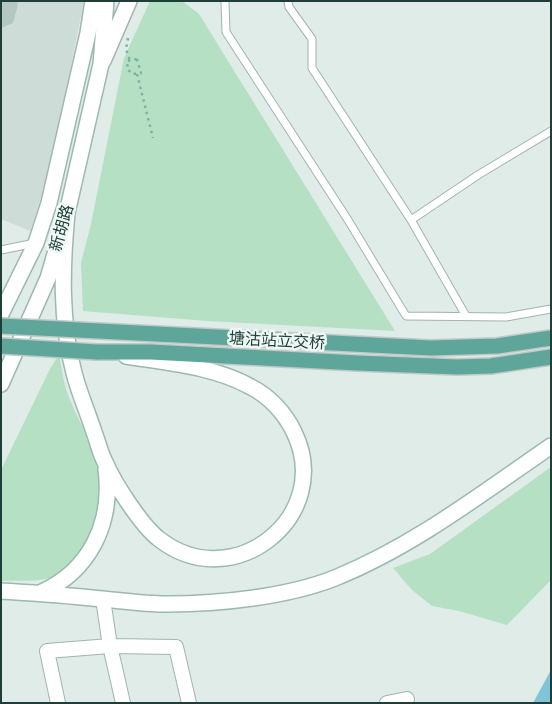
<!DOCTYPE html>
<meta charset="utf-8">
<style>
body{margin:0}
#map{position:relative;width:552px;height:704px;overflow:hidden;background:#dfece7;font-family:Inter,sans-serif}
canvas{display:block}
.frame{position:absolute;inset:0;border:2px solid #1e3e37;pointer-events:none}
</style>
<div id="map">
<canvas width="552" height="704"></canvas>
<div class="frame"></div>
</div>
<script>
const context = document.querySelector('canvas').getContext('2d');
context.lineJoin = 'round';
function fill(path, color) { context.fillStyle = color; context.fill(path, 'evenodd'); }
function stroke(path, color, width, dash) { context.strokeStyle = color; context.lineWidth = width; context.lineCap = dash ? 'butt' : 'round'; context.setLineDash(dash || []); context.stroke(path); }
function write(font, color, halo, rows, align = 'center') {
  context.font = font + ' Inter,"Noto Sans SC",sans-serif'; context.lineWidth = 5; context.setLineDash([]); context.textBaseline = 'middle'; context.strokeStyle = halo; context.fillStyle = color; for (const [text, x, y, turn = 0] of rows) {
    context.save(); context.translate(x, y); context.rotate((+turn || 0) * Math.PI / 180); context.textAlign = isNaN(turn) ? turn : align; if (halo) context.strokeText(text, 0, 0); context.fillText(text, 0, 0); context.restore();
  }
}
fill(new Path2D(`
 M1 1H84L51 166 30 231 1 219Z`), '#cddcd6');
fill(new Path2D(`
 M150 1H182L199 14 395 331 207 321 83 311 81 263 91 224 124 58Z
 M59 354C62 370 64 387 71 402 79 423 93 443 101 464 105 475 102 486 101 498 96 527 85 564 54 576 38 583 18 580 1 581V470L49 371Z
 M551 467V580L507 625 459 611 432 606 412 590 393 568 430 554Z`), '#b5e0c4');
fill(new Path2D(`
 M551 670V703H533Z`), '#80c4d8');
fill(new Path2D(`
 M1 1H18L17 8 13 23 1 28Z`), '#b4c7c0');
const service = new Path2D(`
 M225 1 226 32 348 220 406 316 506 317 551 309
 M288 1 289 7 312 39V68L411 220
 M1 250 35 243
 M466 316 411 220 478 175 551 131`);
const minor = new Path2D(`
 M103 599 110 646 123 703
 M58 703 47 651 110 646 176 647 189 703
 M387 703 407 699`);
const tertiary = new Path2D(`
 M103 61 129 1`);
const secondary = new Path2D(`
 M67 213C62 266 60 320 74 373 79 393 88 413 94 432 98 442 100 453 105 462 114 483 141 525 159 539 233 597 335 516 294 432 285 413 269 396 251 387 213 366 168 363 126 356
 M1 314 36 243 49 203 88 33 93 1
 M1 384 48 278 67 213 101 64 106 1
 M1 591C31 593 62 595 92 598 117 600 142 604 167 604 219 604 287 597 335 578 414 546 481 494 551 446
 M40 593C90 571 113 523 106 469`);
const primary = new Path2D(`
 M97 352H151L357 363 457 367 491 366 551 357`);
stroke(service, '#a1b4af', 9);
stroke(minor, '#a1b4af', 16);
stroke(tertiary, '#a1b4af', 18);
stroke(secondary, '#9cb9b1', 18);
stroke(primary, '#c0c9c7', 18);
stroke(new Path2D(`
 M128 38 126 49 130 61
 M137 59 141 73 133 74 128 70 127 61Z
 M137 74 153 138`), '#7cb3a6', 2.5, [2.5, 4]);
stroke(service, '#fff', 7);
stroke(minor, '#fff', 14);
stroke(tertiary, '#fff', 15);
stroke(secondary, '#fff', 15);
stroke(primary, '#5ea699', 15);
const primaryBridge = new Path2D(`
 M1 326 431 348 497 346 551 338
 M1 346 97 352`);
stroke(primaryBridge, '#c0c9c7', 18, []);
stroke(primaryBridge, '#5ea699', 15);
write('16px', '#1e3e37', '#eff8f4', [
 ["新胡路",62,228,-74],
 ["塘沽站立交桥",277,341,3]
]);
</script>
